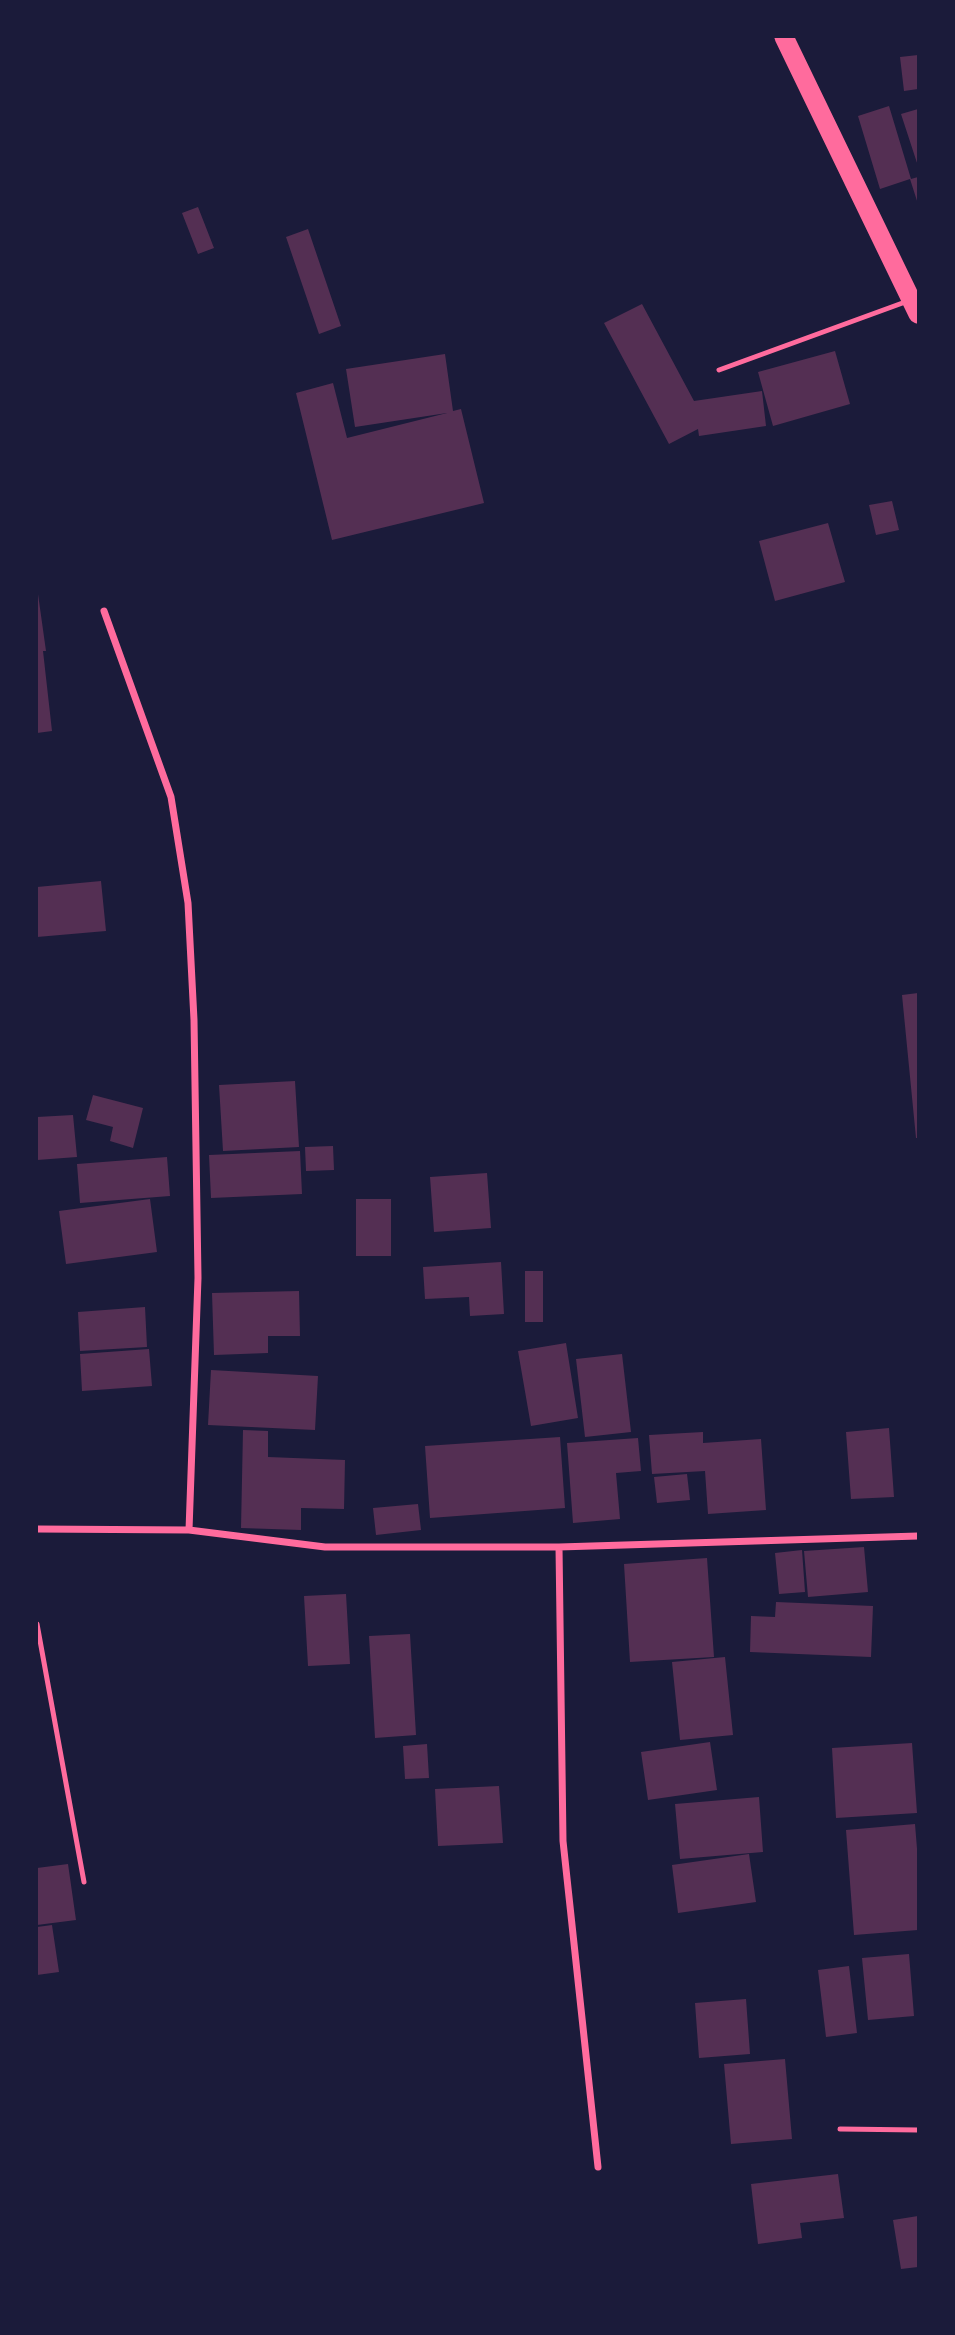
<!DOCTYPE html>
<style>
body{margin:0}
#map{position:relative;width:955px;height:2335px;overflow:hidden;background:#1b1b3a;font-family:"PT Serif",serif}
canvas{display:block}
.frame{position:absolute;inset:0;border:38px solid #1b1b3a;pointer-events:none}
</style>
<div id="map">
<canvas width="955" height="2335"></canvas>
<div class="frame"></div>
</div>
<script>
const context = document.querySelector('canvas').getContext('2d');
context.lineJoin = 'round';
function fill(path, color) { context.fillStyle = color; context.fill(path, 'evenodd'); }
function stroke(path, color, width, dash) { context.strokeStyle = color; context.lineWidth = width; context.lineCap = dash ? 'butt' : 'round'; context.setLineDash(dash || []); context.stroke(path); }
fill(new Path2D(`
 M918 55V89L904 91 900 57Z
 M889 106 911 179 918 177V204L910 179 880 189 858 116Z
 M918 109V166L901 114Z
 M198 207 214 248 198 254 182 213Z
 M308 229 341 326 319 334 286 237Z
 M642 304 694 401 762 391 766 426 699 436 698 429 669 444 604 323Z
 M835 351 850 404 773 426 758 372Z
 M445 354 453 411 461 409 484 503 332 540 296 393 333 383 347 438 447 413 355 427 346 369Z
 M892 501 899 530 876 535 869 505Z
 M828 523 845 582 775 601 759 541Z
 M37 587 46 651H43L52 731 37 733Z
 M101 881 106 931 37 937V887Z
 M918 993V1138H916L902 995Z
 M295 1081 299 1147 223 1151 219 1085Z
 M93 1095 143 1108 133 1148 110 1141 113 1127 86 1120Z
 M73 1115 77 1157 37 1160V1117Z
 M333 1146 334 1170 306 1171 305 1147Z
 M300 1151 302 1194 211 1198 209 1155Z
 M167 1157 170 1196 80 1203 77 1164Z
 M487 1173 491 1228 434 1232 430 1177Z
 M150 1199 157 1252 66 1264 59 1211Z
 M356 1199H391V1256H356Z
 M501 1262 504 1314 470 1316 469 1297 425 1299 423 1267Z
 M525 1271H543V1322H525Z
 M299 1291 300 1336H268V1353L214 1355 212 1293Z
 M145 1307 147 1347 80 1351 78 1312Z
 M566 1343 578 1418 531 1426 518 1351Z
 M149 1349 152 1386 82 1391 80 1354Z
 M622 1354 631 1432 585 1437 576 1359Z
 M211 1370 318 1376 315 1430 208 1425Z
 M889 1428 894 1497 851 1499 846 1432Z
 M243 1430 268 1431V1457L345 1460 344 1509 301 1508V1530L241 1528Z
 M703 1432V1443L761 1439 766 1510 708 1514 705 1471 652 1474 649 1435Z
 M560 1437 565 1508 430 1518 425 1446Z
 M638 1438 641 1471 616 1473 620 1519 573 1523 567 1443Z
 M687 1474 690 1500 657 1503 654 1477Z
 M418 1504 421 1530 376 1535 373 1508Z
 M864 1547 868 1592 808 1597 804 1551Z
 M802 1550 805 1592 779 1594 775 1553Z
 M707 1558 714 1657 630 1662 624 1564Z
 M346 1594 350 1664 308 1666 304 1596Z
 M776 1602 873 1606 871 1657 750 1652 751 1616 775 1617Z
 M410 1634 416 1735 375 1738 369 1636Z
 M725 1657 733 1735 680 1740 672 1662Z
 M710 1742 717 1790 648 1800 641 1752Z
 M912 1743 917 1813 836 1818 832 1748Z
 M427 1744 429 1778 405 1779 403 1746Z
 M499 1786 503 1843 438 1846 435 1789Z
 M759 1797 763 1852 680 1859 675 1804Z
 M915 1824 918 1861V1930L854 1935 846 1830Z
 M749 1854 756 1902 678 1913 672 1865Z
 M68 1864 76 1920 37 1925V1868Z
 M52 1925 59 1972 37 1975V1927Z
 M909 1954 914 2016 868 2020 862 1958Z
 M849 1966 857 2033 826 2037 818 1970Z
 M746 1999 750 2054 699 2058 695 2003Z
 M785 2059 792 2139 731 2144 724 2064Z
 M838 2174 844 2218 800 2223 802 2238 758 2244 751 2184Z
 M918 2216V2267L901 2269 893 2220Z`), '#542f53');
stroke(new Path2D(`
 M719 370 908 301
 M37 1624 84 1882
 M840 2129 918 2130`), '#ff6b9d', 5);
stroke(new Path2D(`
 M104 611 171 797 188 903 194 1020 198 1278 189 1530
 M37 1529 189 1530 325 1547H559L918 1536
 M559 1547 563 1841 598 2167`), '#ff6b9d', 7);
stroke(new Path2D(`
 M784 37 918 314`), '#ff6b9d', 19);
</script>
